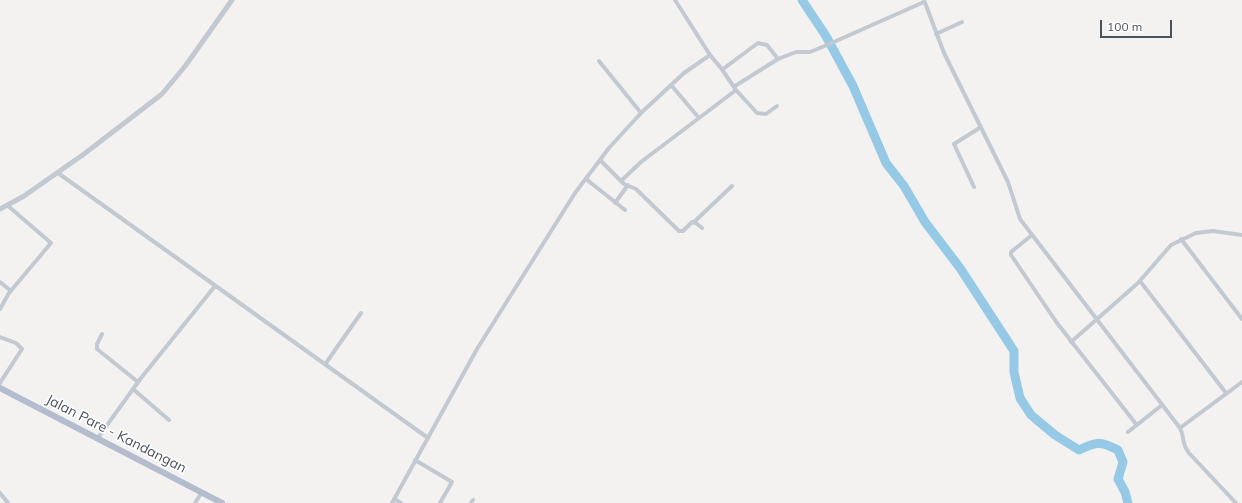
<!DOCTYPE html>
<style>
body{margin:0}
#map{position:relative;width:1242px;height:503px;overflow:hidden;background:#f3f2f1;font-family:Mulish,sans-serif}
canvas{display:block}
.scale{position:absolute;left:1100px;top:20px;width:72px;height:18px;box-sizing:border-box;border:2px solid #4a525d;border-top:0;padding-left:5px;font-size:12px;line-height:14px;white-space:nowrap;color:#4a525d;-webkit-text-stroke:3px #fff;paint-order:stroke}
</style>
<div id="map">
<canvas width="1242" height="503"></canvas>
<div class="scale">100 m</div>
</div>
<script>
const context = document.querySelector('canvas').getContext('2d');
context.lineJoin = 'round';
function stroke(path, color, width, dash) { context.strokeStyle = color; context.lineWidth = width; context.lineCap = dash ? 'butt' : 'round'; context.setLineDash(dash || []); context.stroke(path); }
function write(font, color, halo, rows, align = 'center') {
  context.font = font + ' Mulish,sans-serif'; context.lineWidth = 3.5; context.setLineDash([]); context.textBaseline = 'middle'; context.strokeStyle = halo; context.fillStyle = color; for (const [text, x, y, turn = 0] of rows) {
    context.save(); context.translate(x, y); context.rotate((+turn || 0) * Math.PI / 180); context.textAlign = isNaN(turn) ? turn : align; if (halo) context.strokeText(text, 0, 0); context.fillText(text, 0, 0); context.restore();
  }
}
stroke(new Path2D(`
 M802 0 826 36 853 86 886 163 904 186 925 222 960 268 1014 351V372L1020 398 1031 415 1055 435 1079 450C1098 441 1100 441 1118 450L1123 462 1118 479 1125 492 1128 503`), '#95c9e6', 9);
stroke(new Path2D(`
 M924 0 944 53 1008 182 1020 219 1180 428C1185 438 1181 443 1189 453L1236 503
 M936 34 962 22
 M599 61 641 113
 M723 69 758 43 767 45 778 59
 M671 85 699 118
 M735 86 778 59 796 52H810L827 45 924 2
 M736 90 757 113 766 114 777 106
 M600 160 624 184 636 189 679 231H683L692 222 696 223 702 228
 M58 173 428 438
 M586 179 625 210
 M621 181 641 162 736 90 721 68 710 55
 M974 187 954 144 981 127
 M615 203 628 185
 M694 222 732 186
 M1032 235 1011 252V255L1057 323 1136 424
 M1181 239 1242 319
 M1140 281 1226 393
 M0 282 11 291
 M0 309 9 293 51 243 7 205
 M102 334 97 344V349L138 382
 M0 337 16 343 22 349 0 383
 M1071 342 1138 283 1171 245 1196 233 1213 231 1242 235
 M326 363 361 313
 M133 389 169 420
 M1180 428 1242 382
 M1128 432 1162 405
 M97 439 141 378 215 286
 M415 460 452 482 440 503
 M0 493 8 503
 M394 499 401 503
 M195 503 202 492
 M392 503 477 349 575 193 609 148 641 113 684 73 710 55 675 0
 M471 503 473 500`), '#c3c9d1', 4);
stroke(new Path2D(`
 M0 209 24 196 84 154 162 94 186 65 232 0`), '#c3c9d1', 5);
stroke(new Path2D(`
 M0 388 222 503`), '#b3bdcd', 6);
write('14px', '#4a525d', '#fff', [
 ["Jalan Pare - Kandangan",116,434,27]
]);
</script>
